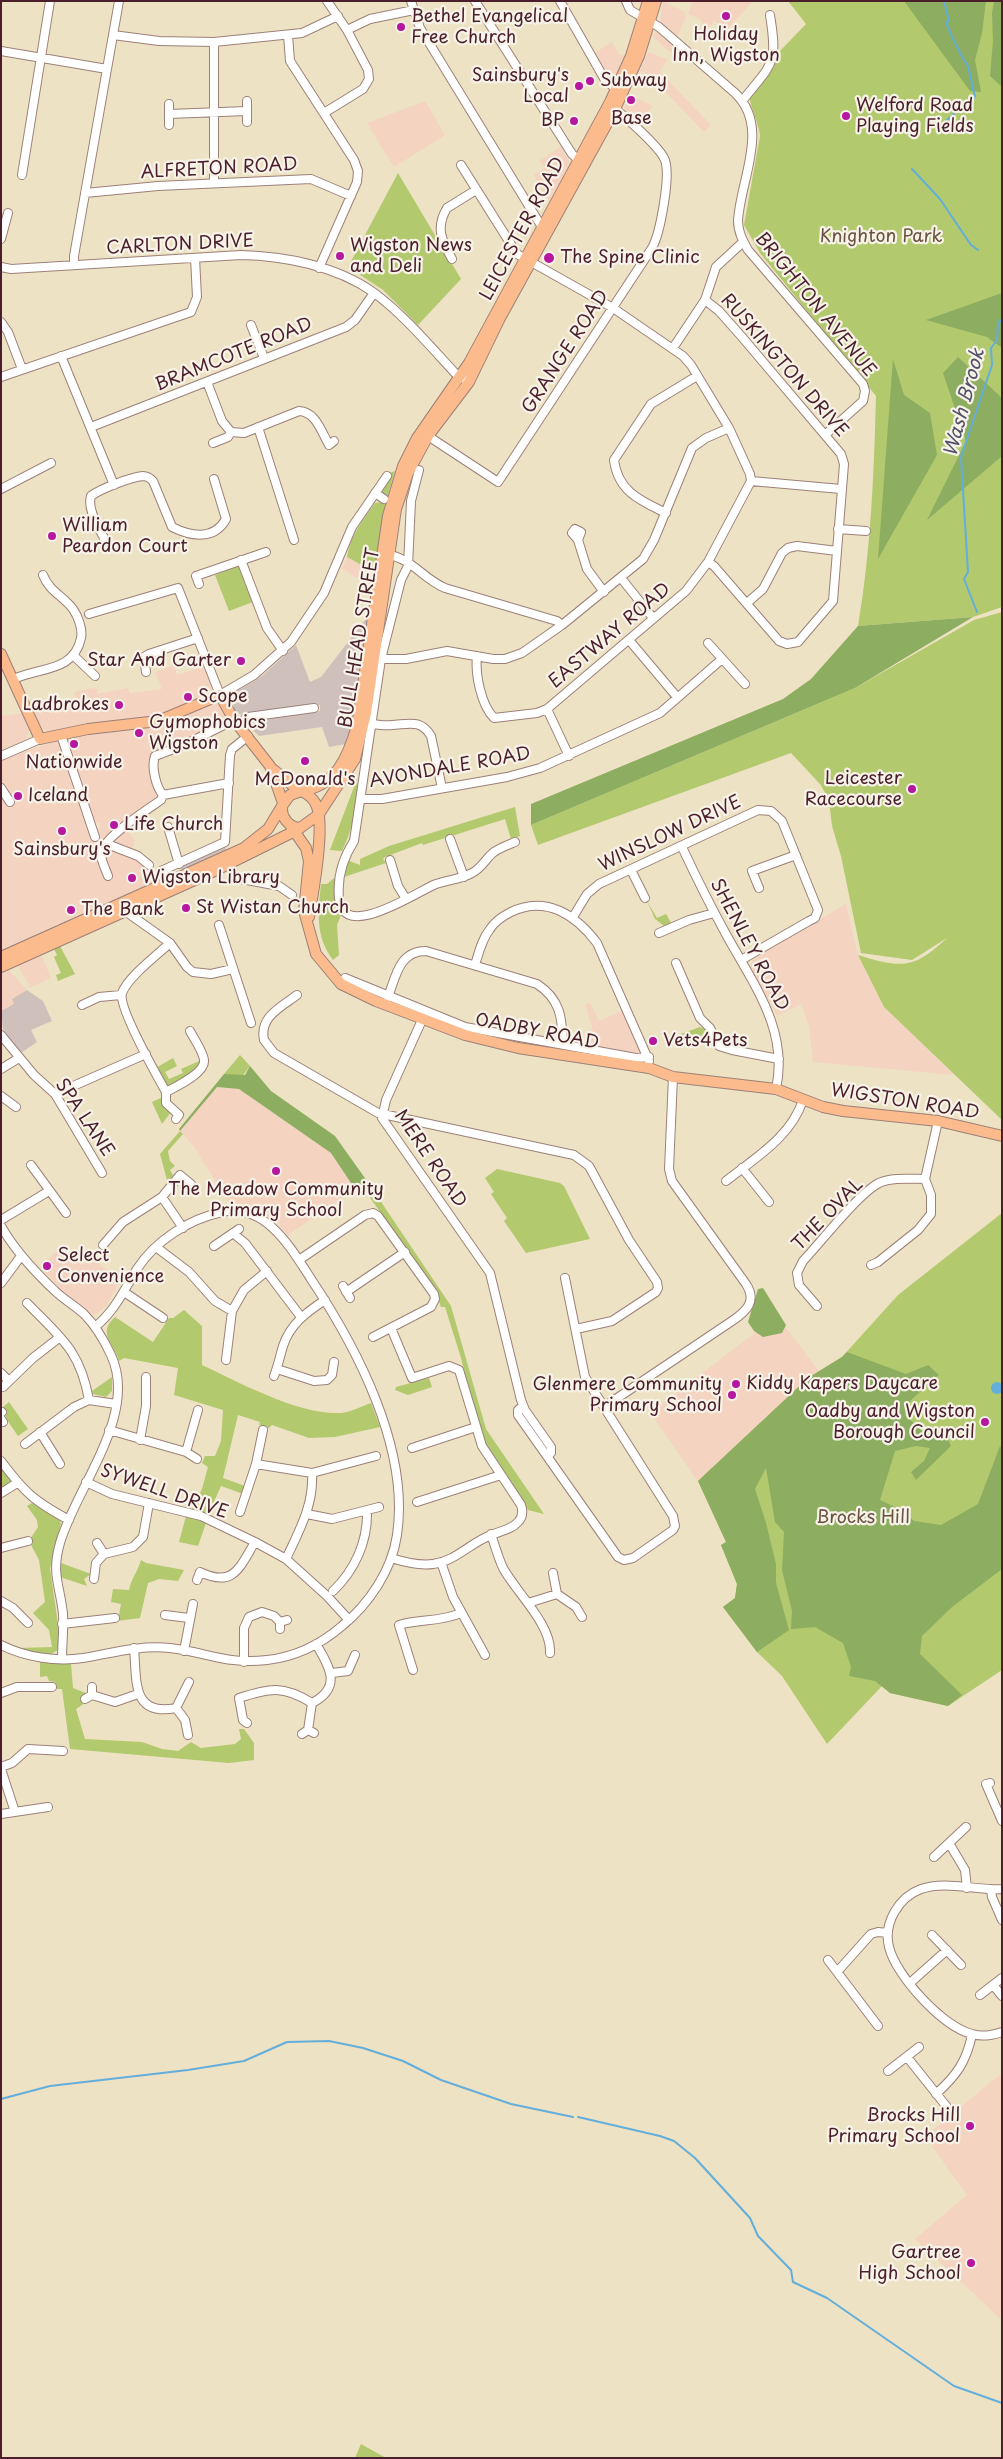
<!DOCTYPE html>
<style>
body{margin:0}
#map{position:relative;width:1003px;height:2459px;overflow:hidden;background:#eee2c4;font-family:"Playpen Sans",sans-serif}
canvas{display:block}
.frame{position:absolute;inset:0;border:2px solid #4a1f2b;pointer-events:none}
</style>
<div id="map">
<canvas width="1003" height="2459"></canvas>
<div class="frame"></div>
</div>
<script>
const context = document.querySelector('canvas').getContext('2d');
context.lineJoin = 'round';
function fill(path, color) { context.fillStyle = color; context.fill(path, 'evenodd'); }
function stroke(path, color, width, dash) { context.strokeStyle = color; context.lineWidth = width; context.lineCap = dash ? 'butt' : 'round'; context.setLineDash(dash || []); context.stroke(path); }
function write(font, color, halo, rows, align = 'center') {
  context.font = font + ' "Playpen Sans",sans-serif'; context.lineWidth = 4.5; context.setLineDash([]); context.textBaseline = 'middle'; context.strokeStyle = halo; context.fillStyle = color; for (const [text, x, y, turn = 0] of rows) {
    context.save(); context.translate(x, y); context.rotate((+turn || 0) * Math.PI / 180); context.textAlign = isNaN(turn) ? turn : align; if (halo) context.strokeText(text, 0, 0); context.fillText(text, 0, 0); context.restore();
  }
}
fill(new Path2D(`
 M663 1 685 12 684 15 686 17 677 37 660 22Z
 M693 1H753L726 31 715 21 707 29 700 19 688 14Z
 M657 30 677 47 671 53 652 36Z
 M612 42 619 54 624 56 616 76 608 79 593 54Z
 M648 52 667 59 660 72 711 125 704 132 649 75 640 71Z
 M630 95 653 106 637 123 624 108Z
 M425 101 445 135 394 167 367 123Z
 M562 146 570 164 549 201 534 175 545 168 540 160Z
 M347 557 374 572 372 587 342 569Z
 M174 665 177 675 205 666 212 685 209 694 154 716 82 725 50 733 40 727 35 712 76 704 74 692 93 688 97 689V694L128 688 130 693 162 689 155 672Z
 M215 703 223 707 227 720 182 743 157 751 158 799 103 845 97 838 96 830 101 827 100 823H94L67 738Z
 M24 713 30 728 26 739 1 750V716Z
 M58 740 102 862 107 847 145 863 156 879 154 883 1 951V760Z
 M127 829 135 841 131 851 112 843Z
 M846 904 858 955 884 1007 954 1075 813 1062 809 1026 801 1004 777 1016 751 968V964L755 958 766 951Z
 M41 955 51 978 30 988 18 966Z
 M9 970 27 990 12 999 15 1004 1 1011V974Z
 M590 1003 599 1021 624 1010 642 1051 641 1053 638 1055 589 1045 592 1027 585 1004Z
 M217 1087 239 1089 331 1153 355 1189 288 1235 277 1222 261 1212 241 1205H230L194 1147 180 1131Z
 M61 1247 82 1265 90 1256 120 1281 106 1306 97 1314 92 1315 64 1293 40 1267Z
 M777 1316 819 1371 808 1378 698 1481 650 1413Z
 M1002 2073V2320L915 2239 967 2195 925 2136Z`), '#f4d3c0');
fill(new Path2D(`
 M368 616 362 681 350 739 346 744 329 747 322 727 259 736 251 728 254 720 320 711V705L241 715 235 711 232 701 234 693 262 676 296 645 310 682 321 677Z
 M226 846 225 851 183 870 181 866Z
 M27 990 43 1001 52 1021 31 1030 37 1042 21 1053 3 1029 1 1011 14 1004 12 999Z`), '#d0c0bc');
fill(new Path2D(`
 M788 1H1002V607L973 617 858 626C871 549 874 473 876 396L760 253 744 225 760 136C759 123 749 104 750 97L774 67 779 52 806 24Z
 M398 173 461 279 418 325 383 290 348 267Z
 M395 471 387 498 382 492 387 474Z
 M387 499 374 572 347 557C350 536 363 520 375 503L384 502Z
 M239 566 253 602 229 611 215 575Z
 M1002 612V1120L884 1007 858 955C901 968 913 970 947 938L912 960 861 953 841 856 832 826 829 800 820 784 791 753 538 845 531 825 855 688 974 620Z
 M357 779C358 805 353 828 342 851L330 850Z
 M515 807 520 836 511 839 505 819 423 845 422 843 385 857 383 859 386 863 344 877 347 860 360 865V859L389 846Z
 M334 878 336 880 335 901 341 915 337 925 339 955 333 960C315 936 318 912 321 884H327Z
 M647 901 657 918 666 914 671 923 664 926 655 919Z
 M60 946 75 974 58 981 56 975 61 973 54 957 57 955 54 949Z
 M700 1027 705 1029 713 1045 679 1039 678 1035Z
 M240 1055 250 1066 241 1078 224 1074Z
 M173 1058 177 1066 165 1072 169 1079 183 1073 181 1069 204 1059 203 1065 166 1092 154 1069Z
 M163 1097 164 1105 171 1112 162 1124 152 1102Z
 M180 1131 183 1134 168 1151 170 1161 175 1166 170 1170 173 1175 168 1184 160 1154Z
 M497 1169 560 1183 564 1186 590 1239 526 1253 504 1221 507 1218 491 1194 494 1192 485 1178Z
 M367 1181 451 1306 486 1429 544 1514 528 1510 481 1438 461 1358 445 1307H441L434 1288 361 1185Z
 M1002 1213V1670L948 1706 890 1693 882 1686 827 1744 782 1676 757 1652 723 1607 735 1598 737 1584 721 1545 726 1542 698 1481 808 1378 842 1357 898 1295Z
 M184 1310 202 1326V1365C241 1383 298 1415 341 1413 351 1412 362 1406 371 1403L380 1427 335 1437 309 1438 272 1425 269 1428 259 1425 260 1422 238 1415 223 1478 245 1486 243 1494 221 1486 208 1515 192 1509 202 1489 208 1467 202 1463 205 1456H215L221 1441 223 1410 174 1395 178 1368 124 1358 119 1361C113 1342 97 1333 115 1317L153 1342 169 1318H173Z
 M112 1377V1391L106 1397 93 1394 92 1391Z
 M429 1378 432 1387 408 1395 395 1390 396 1387Z
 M9 1402 28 1429 18 1436 7 1420 3 1407Z
 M1 1467 11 1481 1 1490Z
 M32 1503 59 1520 61 1523 50 1569 58 1624V1650L49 1655 19 1648 52 1647 49 1630 33 1613 45 1602 39 1560 29 1541 38 1527 37 1520 27 1506Z
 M186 1516 206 1523 198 1546 179 1542Z
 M141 1560 146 1563 184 1570 178 1581 159 1579 148 1583 140 1618 117 1621 116 1615H119L121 1604 111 1602 113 1589 129 1590C131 1579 138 1571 141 1560Z
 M61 1563 91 1574 84 1579 87 1586 60 1577Z
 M40 1662 71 1664 73 1688 86 1693 82 1696 85 1703 76 1709 85 1739 142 1742 162 1749 178 1751 191 1742 201 1748 235 1744 241 1739 239 1729H244L254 1743V1760L229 1763 70 1749 62 1689H57L55 1682 49 1681 47 1676 40 1677Z
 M361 2444 386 2458H355Z`), '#b2c96e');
fill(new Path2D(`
 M904 1H986L982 33 975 60 981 92 970 91Z
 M994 1H1002V87L990 76 993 41 992 13Z
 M1002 293V348L987 337 926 320Z
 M958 357 1002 398V456L927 520 966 441 943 373Z
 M893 359 904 395 930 413 937 455 878 559Z
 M973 617 855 688 531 825V804L783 699 811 679 858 626Z
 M250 1066 271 1091 335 1136 367 1181 355 1189 331 1153 239 1089 217 1087 180 1131 179 1129 224 1074 245 1075Z
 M763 1288 786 1325 782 1333 763 1337 754 1331 748 1322 758 1289Z
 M847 1352 906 1374 928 1365 939 1375 911 1400 905 1415 931 1439 948 1427 953 1433 948 1439 951 1446 916 1480 911 1472 924 1461 930 1448 916 1446 895 1451 880 1500 901 1510 914 1521 941 1525 978 1504 1000 1446 1002 1447V1569L952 1607 922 1636 920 1654 962 1695 948 1706 890 1693 875 1681 849 1676 851 1667 843 1643 815 1627 791 1629 792 1611 782 1570 784 1532 775 1522 766 1468 755 1489 766 1523 776 1564V1583L789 1630 757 1652 723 1607 735 1598 737 1584 721 1545 726 1542 698 1481 808 1378 842 1357Z`), '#8dad61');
fill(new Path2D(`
 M991 1388a6 6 0 1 1 12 0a6 6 0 1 1-12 0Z`), '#63aedb');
stroke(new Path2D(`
 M944 1 949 21 946 22C948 29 965 64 968 66L975 97 969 105 961 107 944 123
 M912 169 940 199 971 245 978 250
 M977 612 964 579 968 572 961 457 992 365 991 348 997 340 998 323 1002 319
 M1 2099 50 2086 188 2070 244 2061 287 2042 329 2041 363 2048 403 2061 441 2080 511 2104 573 2117
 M578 2117 660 2136 674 2141 695 2158 750 2218 758 2236 791 2270 793 2282 827 2298 954 2386 1002 2403`), '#63aedb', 2);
const minor = new Path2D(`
 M411 1 420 28 540 224 546 228
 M475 1 572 154 582 163
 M560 1 605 80 619 91
 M626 1 630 10 659 27 735 93C771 127 740 180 738 221 738 232 743 241 748 250L863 384 865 391 863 401 825 435
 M347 30 370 19 414 10
 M113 35 159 41 214 42 302 33 338 16
 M288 35 290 61 354 160 358 171 357 182 319 268
 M214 42V183
 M1 51 107 69
 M743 100C773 62 778 65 770 15
 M247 101V122
 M169 104V125
 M324 113 363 89 369 79 368 70 347 30 327 1
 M169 114 247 111
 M461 165 517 254 613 308 683 356 691 365 729 428 750 474 751 481
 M22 175 50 1
 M85 193 158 186 311 179 351 196
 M1 239 8 213
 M452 259C442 241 435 228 447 208L476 190
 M74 265V256L119 1
 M1 267 11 269 241 255C285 256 336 266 373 292 403 314 430 346 455 373L464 379
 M705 300 719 311 742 337 841 454 844 464 833 601 798 642 787 644 779 641 714 566 708 562
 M1 322 8 332 22 369
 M251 325 264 358
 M673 348 705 300 716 267 743 242
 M61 356 114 485
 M1 377 191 312 197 297 195 258
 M207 382 222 421 231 432 244 433 299 411C316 412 321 431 329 445L334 441
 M91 427 346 327 355 320 374 293
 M258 427 294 540
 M428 436 498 482 652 248C660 234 672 172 664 158 658 146 627 118 615 109
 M213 443 228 437 231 432
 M419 470 411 501 408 566 401 580 381 659 354 841C343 858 337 877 339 898 342 943 418 891 436 884 448 880 461 879 472 873 482 868 486 858 494 852 500 848 508 845 515 842
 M751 481 841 489
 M1 489 51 463
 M375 493 384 499
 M666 513C641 501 618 492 614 460L651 404 697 376
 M838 529 866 531
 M104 538C98 526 87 509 91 496 100 489 131 477 143 476 147 476 150 478 153 481L172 527C190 536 214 541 226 519L214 479
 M578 540 572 533 575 529 581 532 578 540 587 569 604 592
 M386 554C413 559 422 578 445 588L557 621 562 625 643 559 654 540 692 448 706 438 729 428
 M241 560 267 628 283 651
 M621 578 653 618
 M199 584 196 576 266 552
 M747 603 763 589 782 553 788 548 797 546 837 551
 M89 614 178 588 220 695 254 675 291 642 324 593 352 527 387 476
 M629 640 677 697
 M708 643 745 684
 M74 656 95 676
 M477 656C475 674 481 705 494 718L537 713 547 709 686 591 708 562 751 481
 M381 659H406L447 651 493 659H505L522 653 562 625
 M146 672 144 657 149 654 198 638
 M14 679C40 667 74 672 81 638 83 630 78 616 73 609 63 596 49 591 43 575
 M547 709 569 756
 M372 724C379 725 386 726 392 725 409 724 421 719 431 736L442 788
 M237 725 248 717 314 708
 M61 735 95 837
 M1 756 40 739
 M1 788 10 802
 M163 795C156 787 151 767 155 756L184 745 234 720
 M361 799H382L507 777 540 768 660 713 722 659
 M168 827 179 864
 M450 839 464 877
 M107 844 138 856 149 865
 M682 847C696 877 711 907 727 936 754 985 789 1031 776 1089
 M390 860 398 886 406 899
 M228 864 236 878 279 886 292 895
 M631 870 645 898
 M161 871 225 842 230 755 232 749 248 736
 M108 876C106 870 101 861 101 854 101 839 148 809 161 800L163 795 229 783
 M759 888 752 871 796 855
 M125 911 170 943 187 967 193 972 211 974 233 969
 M573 917 587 894 599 884 758 810 771 811 782 821 818 910 815 918 809 921 741 960
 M219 925 251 1023
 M659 933 689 920 714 913
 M676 963 700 1018 710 1028 719 1046 732 1050 779 1059
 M475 965C479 952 482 939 490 929 495 921 503 916 511 912 546 895 576 915 597 943L649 1061
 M345 978 465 1027 636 1058 649 1057
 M297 995C281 1007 259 1017 264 1040L274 1053 378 1113 574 1155 589 1166 629 1240 657 1282 658 1288 656 1292 612 1321 576 1329
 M388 997C396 976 399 951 426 951L537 984C560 999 563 1018 562 1044
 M82 1005 99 997 121 995
 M422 1020 386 1100 382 1118 490 1273 521 1400 525 1410 551 1447V1453L547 1456
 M1 1035 34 1075 55 1094 102 1173
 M1 1069 19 1058
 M166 1092C157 1076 118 1007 122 993 128 977 157 955 170 943
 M55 1094 146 1054
 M1 1096 16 1107
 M176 1119 179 1115 166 1103V1092C175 1087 206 1073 204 1060 203 1051 194 1039 190 1031
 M31 1165 66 1213
 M742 1168 769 1202
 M726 1181C755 1158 791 1137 803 1100
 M162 1197 183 1228
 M1 1220 49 1191
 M1 1226C15 1251 34 1271 54 1290 63 1299 74 1305 84 1314 95 1325 104 1340 111 1355 139 1415 76 1487 60 1543 51 1574 60 1585 63 1614 64 1628 62 1644 62 1659
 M234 1234 245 1243 301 1317
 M103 1245 123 1222 162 1197 180 1175 191 1184
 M214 1246 239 1229
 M156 1247 189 1272 215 1301 232 1311
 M299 1260 365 1215 373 1213 378 1216 434 1294 435 1299 431 1307 373 1337
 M871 1265 878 1262 918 1230 931 1214V1195L925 1179 938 1121
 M1 1283 21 1256
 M343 1286 350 1298
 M124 1292 163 1318
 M346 1292 405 1252
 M27 1303C61 1338 80 1350 89 1400
 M817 1306 799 1285 797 1273 803 1261C821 1242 858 1194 879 1183 892 1177 911 1179 925 1179
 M391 1328 412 1378 449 1366 459 1370 482 1446 521 1505C523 1511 523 1517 518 1522 511 1530 500 1531 491 1535 470 1543 456 1561 433 1564 419 1566 404 1562 391 1558
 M226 1360 232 1311 244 1290 267 1271
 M277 1369 314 1381 327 1380 332 1375 334 1362
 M1 1373 9 1381
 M274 1376C278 1366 280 1356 283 1346 290 1324 307 1312 325 1300
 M3 1387 33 1358 60 1337
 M523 1406 518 1410V1415L618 1557 624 1560 633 1558 673 1530 675 1526 673 1516 585 1377 565 1278
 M604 1407 732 1321C747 1311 757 1301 746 1284L672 1181 669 1169 673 1077
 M1 1413 2 1412
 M1 1419 3 1422
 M109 1430 186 1452 197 1459
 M40 1432 60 1464
 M140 1440 146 1406V1377
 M25 1444 74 1407 89 1400 116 1404
 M412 1448 476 1427
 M186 1452 198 1410
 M1 1461C25 1493 34 1501 69 1520
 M256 1464 312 1473 376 1456
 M86 1482 112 1494 201 1516 255 1542 286 1559 327 1596 349 1620
 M1 1493 17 1483
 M417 1502 501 1475
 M240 1512 256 1464 263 1430
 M307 1514 332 1519 379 1507
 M491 1534C495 1546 498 1557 503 1568 516 1592 552 1625 550 1653
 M97 1543 104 1554
 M1 1548 28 1541
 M286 1559C299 1531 314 1505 312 1473
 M441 1562 453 1597 485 1655
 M553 1573 557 1594
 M94 1579 96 1563 104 1554 133 1547 143 1537 149 1503
 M197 1580 200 1572C234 1588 239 1568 255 1542
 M333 1591C355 1570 368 1541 367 1511
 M1 1601 13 1608 28 1623
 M528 1603 557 1594 576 1607 582 1617
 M165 1615 189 1618
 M62 1624 115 1618
 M280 1629V1622L287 1620
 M1 1645C25 1657 56 1662 83 1658 112 1653 139 1645 170 1648 206 1652 228 1665 267 1660 295 1657 321 1644 342 1626 369 1604 392 1570 397 1535 410 1449 357 1348 311 1279 291 1248 266 1203 222 1212 189 1219 155 1241 137 1269 124 1290 115 1311 95 1327
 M134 1648C137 1680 131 1717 176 1708L189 1682
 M184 1651 193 1604
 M244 1662V1628L249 1617 262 1612 274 1616 280 1622
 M413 1670 399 1625C420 1619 440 1622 461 1613
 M332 1673 348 1671 355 1655
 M1 1693 17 1687H52
 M92 1695 115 1702 138 1694
 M85 1699 92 1695V1687
 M312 1703C343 1687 329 1666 316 1644
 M176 1708 185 1720 188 1735
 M247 1723 243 1720 239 1698C270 1688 283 1685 312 1703
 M308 1730 312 1703
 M302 1734 308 1730 314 1733
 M1 1767 12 1763 28 1749 63 1751
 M1 1769 15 1812
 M990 1783 986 1784 1002 1821
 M1 1814 48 1807
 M949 1843 965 1870 967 1888
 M934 1857 966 1827
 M991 1889 992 1897 1002 1920
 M1002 1889C976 1891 946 1880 921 1889 899 1897 883 1923 889 1947 896 1976 943 2027 972 2034 981 2037 993 2035 1002 2032
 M932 1935 961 1965
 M828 1960 878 2026
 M837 1972 871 1934 878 1932 888 1933
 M910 1983 947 1950
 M993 1985 1002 1996
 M980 1995 1002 1978
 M907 2057 947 2107
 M888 2071 919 2047
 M936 2094C957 2075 966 2062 972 2035`);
const major = new Path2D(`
 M1 654 40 739 88 729 158 721 220 695 234 720 270 766 283 803
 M274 770 299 791
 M301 791C336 786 348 757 357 726L388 516 403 466 417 438 469 363 610 102 631 56 648 1
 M319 814 355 759 366 713 396 509 408 473 428 436 469 382 500 318 615 109 639 56 656 1
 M290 825 306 848 309 861 304 911 316 954 341 984 376 1001 465 1035 518 1048 649 1068 673 1077 776 1089 823 1107 843 1111 938 1121 1002 1136
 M309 917C313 893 325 828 317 807 315 800 308 794 301 791L290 795 282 806C281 817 288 827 300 828L318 815
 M1 957 244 848 268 829 282 806
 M1 967 206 875 299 829`);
stroke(minor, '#9c8078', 10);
stroke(major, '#9c8078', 12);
stroke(minor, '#fff', 8);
stroke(major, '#fbbb8d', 10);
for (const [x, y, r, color] of [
 [726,16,5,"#b5179e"],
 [401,27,5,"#b5179e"],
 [590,81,5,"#b5179e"],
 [579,86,5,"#b5179e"],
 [631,100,5,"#b5179e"],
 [846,116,5,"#b5179e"],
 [574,121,5,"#b5179e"],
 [340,256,5,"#b5179e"],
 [549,258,6,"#b5179e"],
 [52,536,5,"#b5179e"],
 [241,661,5,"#b5179e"],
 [188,697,5,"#b5179e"],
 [119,705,5,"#b5179e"],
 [139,733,5,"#b5179e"],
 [74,744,5,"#b5179e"],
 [305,761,5,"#b5179e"],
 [912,789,5,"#b5179e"],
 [18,796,5,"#b5179e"],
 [114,825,5,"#b5179e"],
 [62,831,5,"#b5179e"],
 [132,878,5,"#b5179e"],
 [186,908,5,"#b5179e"],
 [71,910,5,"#b5179e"],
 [653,1041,5,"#b5179e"],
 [276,1171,5,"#b5179e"],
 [47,1266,5,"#b5179e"],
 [736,1384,5,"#b5179e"],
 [732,1395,5,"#b5179e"],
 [985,1422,5,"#b5179e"],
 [970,2126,5,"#b5179e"],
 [971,2263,5,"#b5179e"]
]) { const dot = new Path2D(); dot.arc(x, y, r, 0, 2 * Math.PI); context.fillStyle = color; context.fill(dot); stroke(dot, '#f7f3e8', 2); }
write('18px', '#4a1f2b', '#f7f3e8', [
 ["Bethel Evangelical",411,17],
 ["Free Church",411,38],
 ["Holiday",726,35,"center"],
 ["Inn, Wigston",726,56,"center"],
 ["Sainsbury's",569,76,"right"],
 ["Local",569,97,"right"],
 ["Subway",600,81],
 ["Welford Road",856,106],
 ["Playing Fields",856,127],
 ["Base",631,119,"center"],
 ["BP",564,121,"right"],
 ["Wigston News",350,246],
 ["and Deli",350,267],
 ["The Spine Clinic",560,258],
 ["William",62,526],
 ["Peardon Court",62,547],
 ["Star And Garter",231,661,"right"],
 ["Scope",198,697],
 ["Ladbrokes",109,705,"right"],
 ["Gymophobics",149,723],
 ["Wigston",149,744],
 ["Nationwide",74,763,"center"],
 ["Leicester",902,779,"right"],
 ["Racecourse",902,800,"right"],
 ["McDonald's",305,780,"center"],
 ["Iceland",28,796],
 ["Life Church",124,825],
 ["Sainsbury's",62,850,"center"],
 ["Wigston Library",142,878],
 ["St Wistan Church",196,908],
 ["The Bank",81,910],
 ["Vets4Pets",663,1041],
 ["The Meadow Community",276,1190,"center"],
 ["Primary School",276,1211,"center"],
 ["Select",57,1256],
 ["Convenience",57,1277],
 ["Kiddy Kapers Daycare",746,1384],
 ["Glenmere Community",722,1385,"right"],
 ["Primary School",722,1406,"right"],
 ["Oadby and Wigston",975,1412,"right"],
 ["Borough Council",975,1433,"right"],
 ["Brocks Hill",960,2116,"right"],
 ["Primary School",960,2137,"right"],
 ["Gartree",961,2253,"right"],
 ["High School",961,2274,"right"]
], 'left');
write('18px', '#4a1f2b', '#f7f3e8', [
 ["ALFRETON ROAD",219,169,-3],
 ["LEICESTER ROAD",523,229,-62],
 ["CARLTON DRIVE",180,245,-3],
 ["BRIGHTON AVENUE",815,305,51],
 ["GRANGE ROAD",566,352,-57],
 ["BRAMCOTE ROAD",234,355,-22],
 ["RUSKINGTON DRIVE",784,366,49],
 ["EASTWAY ROAD",610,636,-40],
 ["BULL HEAD STREET",360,638,-81],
 ["AVONDALE ROAD",450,768,-10],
 ["WINSLOW DRIVE",670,834,-25],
 ["SHENLEY ROAD",749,945,62],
 ["OADBY ROAD",537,1032,11],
 ["WIGSTON ROAD",905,1102,9],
 ["SPA LANE",84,1118,56],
 ["MERE ROAD",430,1159,56],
 ["THE OVAL",828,1215,-46],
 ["SYWELL DRIVE",164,1492,19]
]);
write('18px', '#69523f', '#f7f3e8', [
 ["Knighton Park",881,237],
 ["Brocks Hill",863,1518]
]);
write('italic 19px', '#535169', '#f7f3e8', [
 ["Wash Brook",965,403,-75]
]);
</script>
